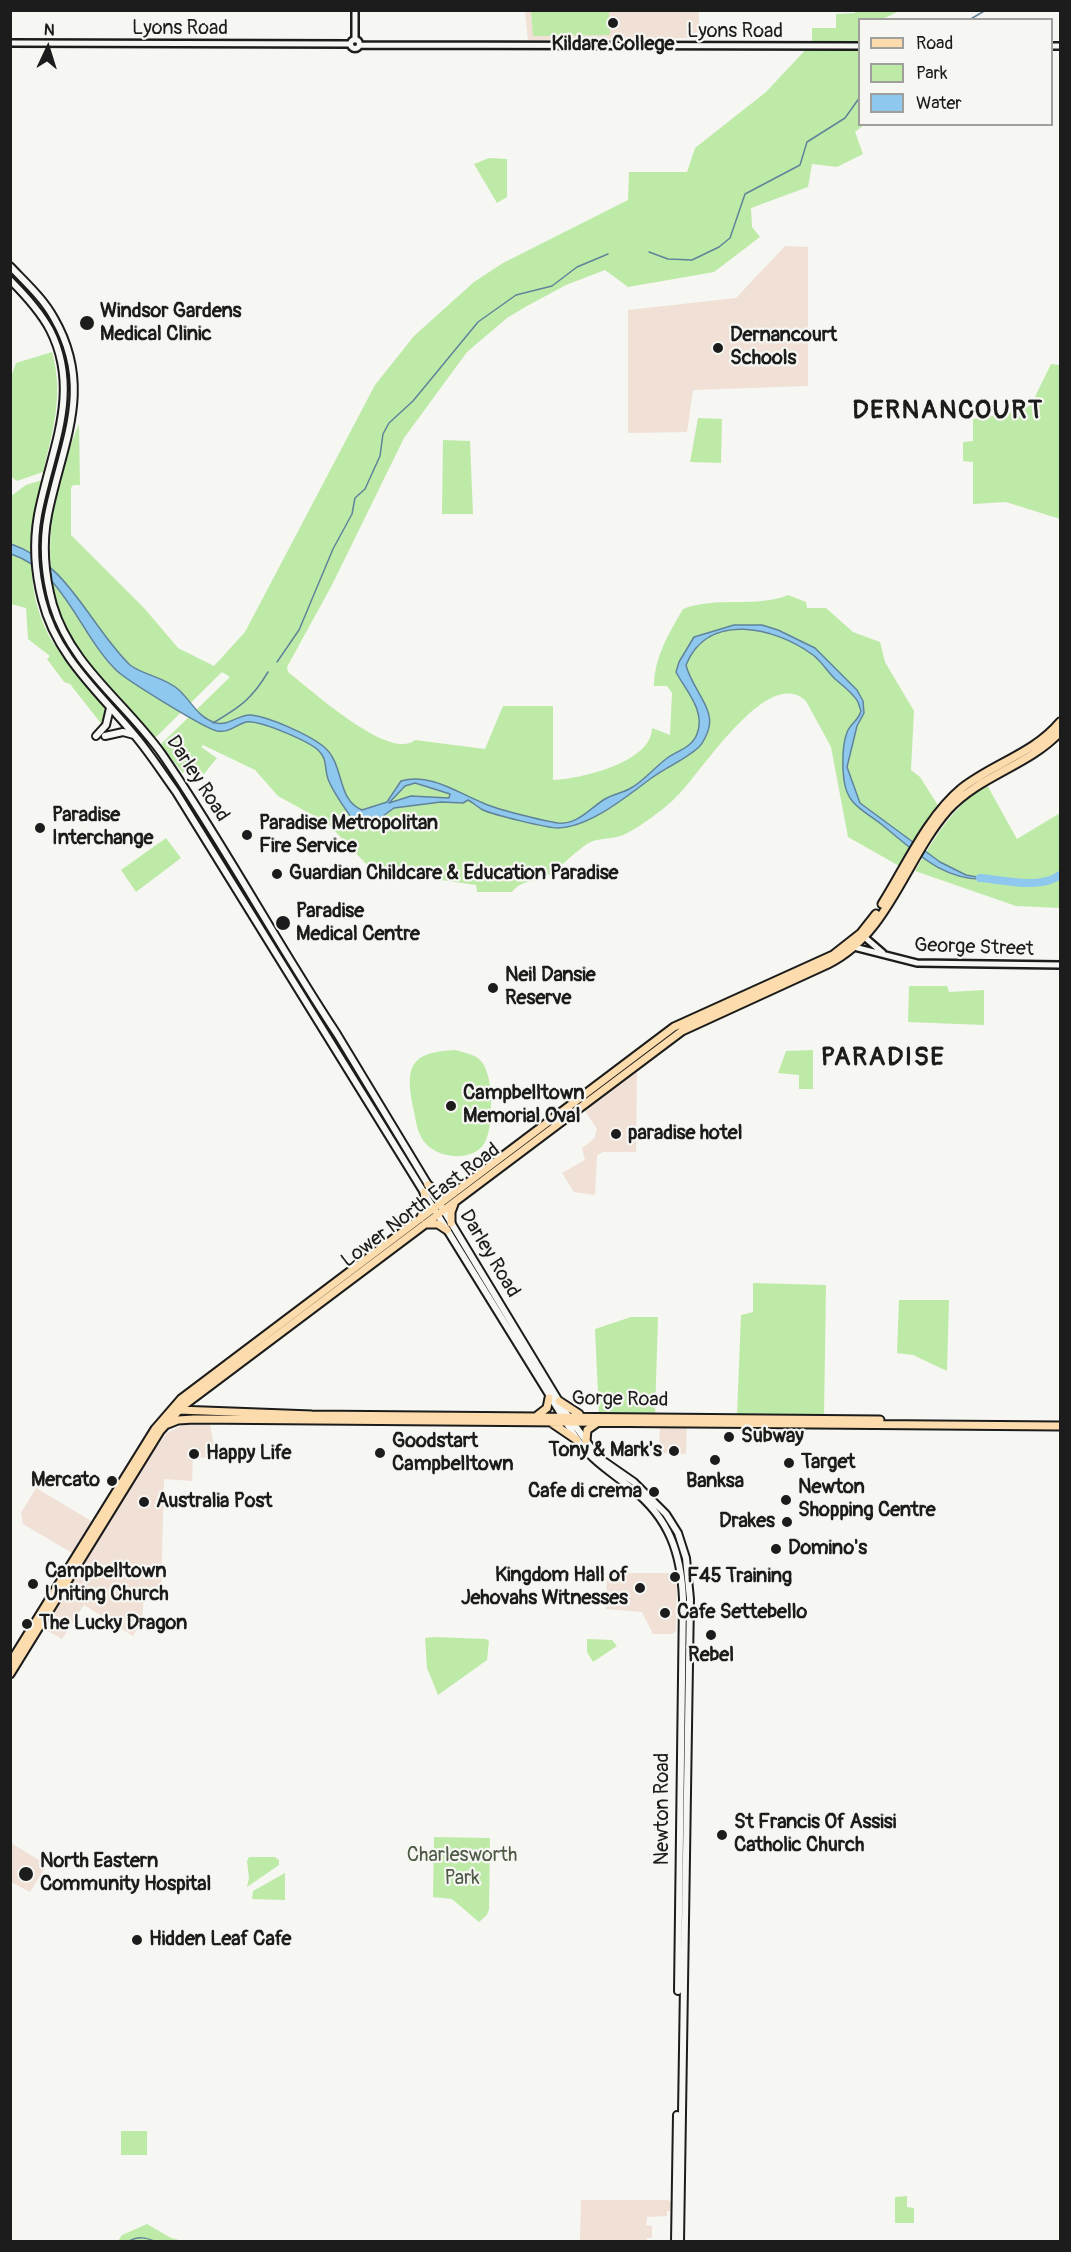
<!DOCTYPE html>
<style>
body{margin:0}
#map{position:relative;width:1071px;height:2252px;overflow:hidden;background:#f6f6f2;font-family:Pangolin,sans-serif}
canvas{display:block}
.frame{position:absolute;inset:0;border:12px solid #1c1c1c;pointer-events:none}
.legend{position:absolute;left:858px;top:18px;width:195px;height:108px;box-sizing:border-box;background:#f6f6f2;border:2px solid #9f9f9c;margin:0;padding:8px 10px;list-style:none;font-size:18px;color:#1c1c1c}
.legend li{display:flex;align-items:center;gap:12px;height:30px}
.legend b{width:30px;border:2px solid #9f9f9c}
.north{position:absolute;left:18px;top:18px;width:60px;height:60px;-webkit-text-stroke:4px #f6f6f2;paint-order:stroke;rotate:4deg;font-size:16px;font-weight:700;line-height:24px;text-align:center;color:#1c1c1c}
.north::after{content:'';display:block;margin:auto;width:21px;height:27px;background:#1c1c1c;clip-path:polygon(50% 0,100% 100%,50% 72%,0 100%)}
</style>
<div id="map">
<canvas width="1071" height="2252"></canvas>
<div class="frame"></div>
<ul class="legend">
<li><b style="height:8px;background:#fcdcac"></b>Road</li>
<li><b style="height:16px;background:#beeaa7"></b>Park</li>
<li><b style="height:16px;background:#8ec8ee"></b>Water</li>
</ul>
<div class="north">N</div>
</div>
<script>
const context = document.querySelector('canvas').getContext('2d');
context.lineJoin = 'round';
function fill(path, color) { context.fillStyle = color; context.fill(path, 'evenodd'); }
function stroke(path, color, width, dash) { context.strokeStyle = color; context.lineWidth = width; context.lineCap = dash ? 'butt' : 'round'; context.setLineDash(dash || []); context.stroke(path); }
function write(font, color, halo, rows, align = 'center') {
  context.font = font + ' Pangolin,sans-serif'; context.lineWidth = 4.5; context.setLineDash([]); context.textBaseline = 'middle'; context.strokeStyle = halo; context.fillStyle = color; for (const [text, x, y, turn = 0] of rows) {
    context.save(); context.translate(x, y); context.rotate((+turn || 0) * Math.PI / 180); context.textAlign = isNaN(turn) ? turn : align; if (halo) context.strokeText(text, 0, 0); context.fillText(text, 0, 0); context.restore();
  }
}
fill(new Path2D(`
 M525 11H699V31L686 38 528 40Z
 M785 246 808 247V386L693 390 687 432 628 433V310L736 298Z
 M637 1067 636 1152H603L597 1155 595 1195 574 1192 562 1173 585 1160 582 1148 594 1139 597 1129 583 1108Z
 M184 1424H210L216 1458 193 1457 192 1481 164 1479 161 1594 144 1593 142 1621 133 1636 84 1605 62 1639 43 1628 137 1474 167 1433Z
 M660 1424 687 1425 686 1454 659 1453Z
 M36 1488 93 1522 74 1554 23 1524 21 1513Z
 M607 1573H677L676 1631 672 1634H653L642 1612 606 1609Z
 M11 1843 47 1865 30 1892 11 1882Z
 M581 2200H668L671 2202V2211H667V2216L647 2217 646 2225 652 2226V2238H647L646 2241H580Z`), '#f0e0d6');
fill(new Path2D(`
 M531 11H609L610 35 533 36Z
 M855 11H899L883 19 860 20 859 45H817L812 40V28H836V14L855 13Z
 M809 46H859L860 124 864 125 855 132 863 154 837 167 812 164 808 187 751 208 752 227 760 237 714 272 628 287 605 270 566 285 527 306 507 318 467 352 404 438 332 585 287 667 288 672C310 689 390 762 415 740L485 749 503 706H553V780C579 779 652 763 652 728L670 735 672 693 667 686H654C654 658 669 633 683 609 715 596 758 608 788 595L806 602 807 608H826L853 632 880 642 885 662 914 711 911 770 920 777 939 807 901 867 848 837 831 747 806 701C768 664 701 773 678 795 667 807 638 829 623 835 611 840 598 837 587 844 572 854 560 869 544 877 531 884 522 879 512 892H477L476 885 372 870 327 823 278 796 255 770 203 745 201 747 217 758 204 774 189 764 183 773 160 745 230 677 222 672 154 739C129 710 98 681 77 648 34 579 49 496 79 424L80 485H73L71 488V535L145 609 178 648 214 666 245 632 375 385 414 336 474 282 503 263 628 200 629 172H687L695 148 766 92Z
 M489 158 507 159V197L497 203 474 164Z
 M52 352C64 394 53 431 43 472L17 481 11 477V377L16 363Z
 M1051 364 1060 365V519L1006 502 973 504V462L963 461V442L973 441V419L1018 411 1031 405Z
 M698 418 722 419 721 463 690 462Z
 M443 440 470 441 473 514H442Z
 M42 480C31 532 23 584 48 634 62 661 86 679 102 704 106 711 107 719 103 726L70 684 64 682 47 659 50 656 28 639 26 608 11 604V496L26 485Z
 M987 785 1017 839 1060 813V908L1016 906 915 871C935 837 953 806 987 785Z
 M166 838 181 858 136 892 121 870Z
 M909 986H947L949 992 984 990V1025L908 1022Z
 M456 1050C464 1053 475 1054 481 1061 494 1074 494 1129 484 1144 472 1162 440 1158 427 1145 418 1136 416 1123 414 1111 405 1068 408 1052 456 1050Z
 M813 1050V1089H799V1075L778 1073 786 1051Z
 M753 1283 826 1285 824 1417 737 1415 741 1315 753 1312Z
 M899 1300H949L947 1371 913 1355 897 1353Z
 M631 1317H658L655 1414 599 1415 595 1329Z
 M434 1637 486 1639 489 1641 487 1660 438 1695 427 1668 425 1638Z
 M587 1639 612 1640 617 1646 593 1662 587 1652Z
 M434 1837 490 1838 489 1909 487 1915 479 1922 452 1899 433 1897Z
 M249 1857H275L279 1860V1865L247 1887 249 1878 247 1861Z
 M285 1873V1900L252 1899 253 1891Z
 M121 2131H147V2155H121Z
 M907 2196V2207L914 2208V2223H895V2197Z
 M147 2224 171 2238 183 2241H118L122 2235Z`), '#beeaa7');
const water = new Path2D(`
 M11 544C68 563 90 626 130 665 145 676 165 677 179 690 192 702 197 717 216 723 229 726 239 714 251 715 270 717 309 735 323 746 345 763 336 800 362 810L387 802 401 781C431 773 456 792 483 803 495 809 544 821 558 823 578 825 590 808 605 799 613 794 623 793 631 788 644 781 654 768 666 759 676 751 692 748 697 734 706 711 686 691 676 672L679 662 694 637 734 625H762L778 630 815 648 857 690 863 701 864 713 857 726 847 767 860 803 940 862 966 875 988 879C942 882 914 850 881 824 863 810 847 805 844 780 842 766 842 743 848 730 852 723 859 719 861 711L858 702C854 694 842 685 835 679 827 671 822 662 813 655 775 627 708 611 686 665 691 687 714 708 709 727 708 733 703 743 699 747 685 760 668 766 653 777 628 795 591 827 558 828 547 828 494 815 483 810 477 807 474 803 468 800L463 803 441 802 394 808 364 830 357 826C348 812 334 795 328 779 324 768 328 759 318 750 308 741 260 720 246 722 235 725 230 733 217 731 204 728 126 680 116 670 78 632 65 572 11 554ZM415 783 450 794 449 798 411 796 389 803 405 786Z`);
fill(water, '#8ec8ee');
stroke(water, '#60839a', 1.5);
stroke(new Path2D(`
 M969 20 986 10
 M649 252 668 259 692 260 719 247 730 238 745 194 800 165 807 142 845 118 860 97
 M277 662 299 630 333 549 352 514 355 498 365 489 380 456 383 434 389 423 413 401 478 322 516 295 552 286 577 267 608 254
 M213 723C240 707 252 699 268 672
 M127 2242C138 2236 145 2237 157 2242`), '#60839a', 1.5);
stroke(new Path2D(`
 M980 878C1006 880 1039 890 1060 875`), '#8ec8ee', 8);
const tertiary = new Path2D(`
 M350.5 44a4.5 4.5 0 1 1 9 0a4.5 4.5 0 1 1-9 0Z
 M355 40V10
 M10 43 350 44
 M360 45 860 46
 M1052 46H1060
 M861 934 883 953
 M854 947 917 963 1060 965`);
const secondary = new Path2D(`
 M10 266C26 283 43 298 54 318 95 389 62 444 48 515 42 545 45 576 53 605 71 666 126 703 162 754 224 844 276 942 337 1034L568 1416 598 1457 634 1482 666 1514 678 1533 686 1558 690 1599 680 2242
 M10 280C25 295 40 311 50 330 82 393 50 451 38 515 33 543 35 573 42 600 56 657 101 694 136 737 151 755 163 774 176 792L574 1435C591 1461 609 1470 632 1489 669 1518 681 1553 683 1599L678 1991
 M96 736 106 725 110 708
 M105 736 123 732 134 735
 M675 2242 677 2115`);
const primary = new Path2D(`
 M882 904C906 866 927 817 962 788 994 763 1033 754 1060 722
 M428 1185 438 1193H452
 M421 1217 426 1205 424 1192
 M451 1223V1212L454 1204
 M425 1224H438L447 1230
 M559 1401 579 1414
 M178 1410 312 1415 880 1420
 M538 1415 547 1408 549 1398
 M552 1423 577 1440
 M168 1424 178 1420 194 1419 1060 1426
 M586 1441 587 1430 597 1423
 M10 1663 155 1429 181 1399 674 1027 833 955 861 933 876 914
 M10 1674 160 1431 183 1406 682 1031 828 964C889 934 905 859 948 810 980 775 1028 766 1060 732`);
stroke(tertiary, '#1c1c1c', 10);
stroke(secondary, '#1c1c1c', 10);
stroke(primary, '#1c1c1c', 11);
stroke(tertiary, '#f6f6f2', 5);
stroke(secondary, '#f6f6f2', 6);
stroke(primary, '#fcdcac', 7);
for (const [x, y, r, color] of [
 [613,23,6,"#1c1c1c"],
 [87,323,8,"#1c1c1c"],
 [718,348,6,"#1c1c1c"],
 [40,828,6,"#1c1c1c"],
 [247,835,6,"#1c1c1c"],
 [277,874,6,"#1c1c1c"],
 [283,923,8,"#1c1c1c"],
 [493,988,6,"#1c1c1c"],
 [451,1106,6,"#1c1c1c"],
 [616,1134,6,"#1c1c1c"],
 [729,1437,6,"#1c1c1c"],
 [674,1451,6,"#1c1c1c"],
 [380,1453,6,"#1c1c1c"],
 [194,1454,6,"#1c1c1c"],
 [715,1460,6,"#1c1c1c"],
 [789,1463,6,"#1c1c1c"],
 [112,1481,6,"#1c1c1c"],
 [654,1492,6,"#1c1c1c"],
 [786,1500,6,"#1c1c1c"],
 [144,1502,6,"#1c1c1c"],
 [787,1522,6,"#1c1c1c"],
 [776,1549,6,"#1c1c1c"],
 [675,1577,6,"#1c1c1c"],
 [33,1584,6,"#1c1c1c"],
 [640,1588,6,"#1c1c1c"],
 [665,1613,6,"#1c1c1c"],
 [27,1624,6,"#1c1c1c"],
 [711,1635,6,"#1c1c1c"],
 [722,1835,6,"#1c1c1c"],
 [26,1874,8,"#1c1c1c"],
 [137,1940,6,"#1c1c1c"]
]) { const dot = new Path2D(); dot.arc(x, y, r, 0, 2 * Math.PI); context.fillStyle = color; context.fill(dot); stroke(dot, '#f6f6f2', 2); }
write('20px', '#1c1c1c', '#f6f6f2', [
 ["Lyons Road",180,29],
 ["Lyons Road",735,32],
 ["Darley Road",197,779,57],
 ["George Street",974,948,2],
 ["Lower North East Road",421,1206,-37],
 ["Darley Road",489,1254,59],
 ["Gorge Road",620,1400,1],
 ["Newton Road",663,1809,-90]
]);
write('bold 20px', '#1c1c1c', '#f6f6f2', [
 ["Kildare College",613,45,"center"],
 ["Windsor Gardens",100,312],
 ["Medical Clinic",100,335],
 ["Dernancourt",730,336],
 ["Schools",730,359],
 ["Paradise",52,816],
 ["Interchange",52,839],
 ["Paradise Metropolitan",259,824],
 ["Fire Service",259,847],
 ["Guardian Childcare & Education Paradise",289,874],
 ["Paradise",296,912],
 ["Medical Centre",296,935],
 ["Neil Dansie",505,976],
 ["Reserve",505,999],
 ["Campbelltown",463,1094],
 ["Memorial Oval",463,1117],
 ["paradise hotel",628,1134],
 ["Subway",741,1437],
 ["Goodstart",392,1442],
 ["Campbelltown",392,1465],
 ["Tony & Mark's",662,1451,"right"],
 ["Happy Life",206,1454],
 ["Target",801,1463],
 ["Mercato",100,1481,"right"],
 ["Banksa",715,1482,"center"],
 ["Newton",798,1488],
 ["Shopping Centre",798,1511],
 ["Cafe di crema",642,1492,"right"],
 ["Australia Post",156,1502],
 ["Drakes",775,1522,"right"],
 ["Domino's",788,1549],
 ["Campbelltown",45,1572],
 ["Uniting Church",45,1595],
 ["Kingdom Hall of",628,1576,"right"],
 ["Jehovahs Witnesses",628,1599,"right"],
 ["F45 Training",687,1577],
 ["Cafe Settebello",677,1613],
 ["The Lucky Dragon",39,1624],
 ["Rebel",711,1656,"center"],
 ["St Francis Of Assisi",734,1823],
 ["Catholic Church",734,1846],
 ["North Eastern",40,1862],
 ["Community Hospital",40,1885],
 ["Hidden Leaf Cafe",149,1940]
], 'left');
write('20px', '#4d5a46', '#f6f6f2', [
 ["Charlesworth",462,1856],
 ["Park",462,1879]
]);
context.letterSpacing = '1.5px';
write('bold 26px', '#1c1c1c', '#f6f6f2', [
 ["DERNANCOURT",948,411],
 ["PARADISE",883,1058]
]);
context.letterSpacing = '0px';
</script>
